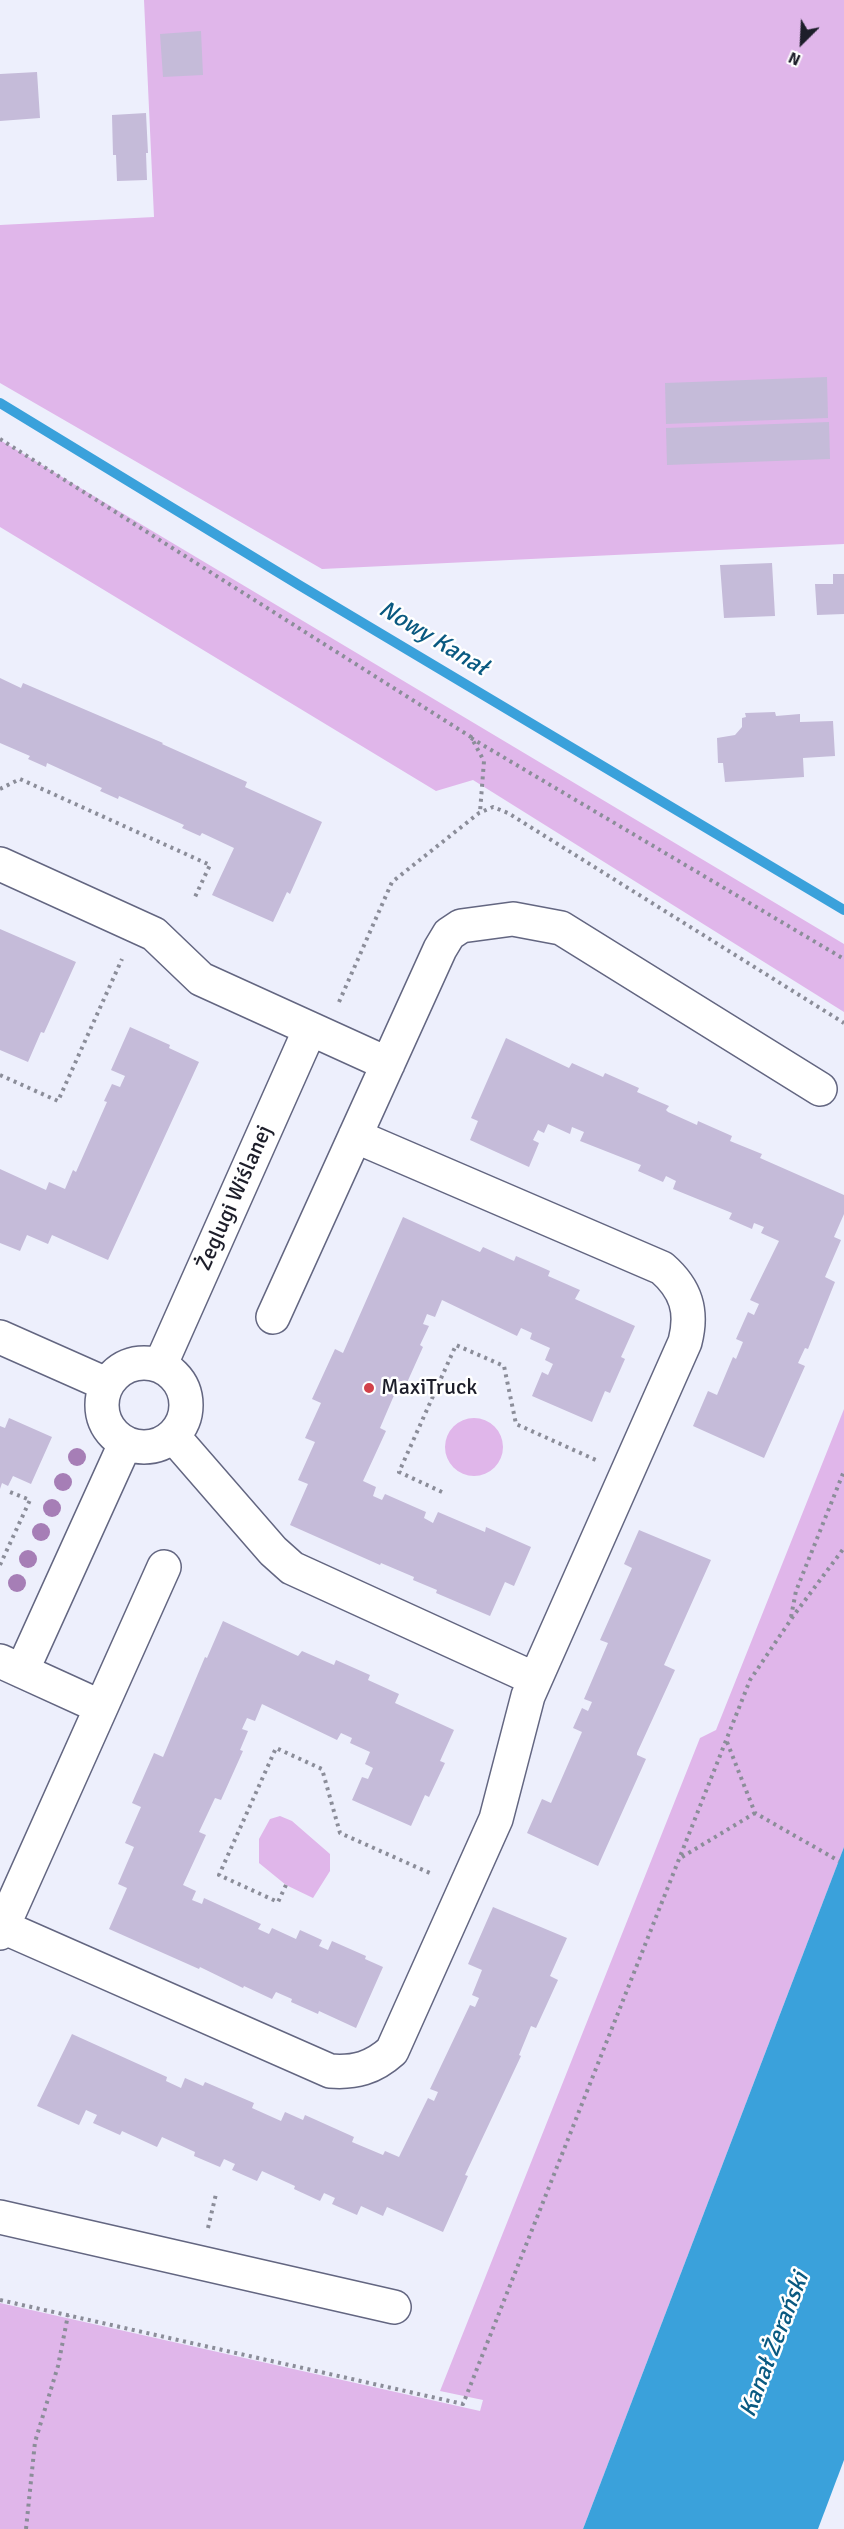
<!DOCTYPE html>
<meta charset="utf-8">
<style>
body{margin:0}
#map{position:relative;width:844px;height:2529px;overflow:hidden;background:#edeffc;font-family:Signika,sans-serif}
canvas{display:block}
.north{position:absolute;left:772px;top:12px;width:60px;height:60px;-webkit-text-stroke:4px #fff;paint-order:stroke;rotate:204deg;font-size:16px;font-weight:700;line-height:24px;text-align:center;color:#1d1e2a}
.north::after{content:'';display:block;margin:auto;width:21px;height:27px;background:#1d1e2a;clip-path:polygon(50% 0,100% 100%,50% 72%,0 100%)}
</style>
<div id="map">
<canvas width="844" height="2529"></canvas>
<div class="north">N</div>
</div>
<script>
const context = document.querySelector('canvas').getContext('2d');
context.lineJoin = 'round';
function fill(path, color) { context.fillStyle = color; context.fill(path, 'evenodd'); }
function stroke(path, color, width, dash) { context.strokeStyle = color; context.lineWidth = width; context.lineCap = dash ? 'butt' : 'round'; context.setLineDash(dash || []); context.stroke(path); }
function write(font, color, halo, rows, align = 'center') {
  context.font = font + ' Signika,sans-serif'; context.lineWidth = 5; context.setLineDash([]); context.textBaseline = 'middle'; context.strokeStyle = halo; context.fillStyle = color; for (const [text, x, y, turn = 0] of rows) {
    context.save(); context.translate(x, y); context.rotate((+turn || 0) * Math.PI / 180); context.textAlign = isNaN(turn) ? turn : align; if (halo) context.strokeText(text, 0, 0); context.fillText(text, 0, 0); context.restore();
  }
}
fill(new Path2D(`
 M144 0H844V544L322 569 0 383V225L154 217Z
 M0 440 844 944V1012L473 780 436 791 0 527Z
 M844 1409V1847L583 2529H0V2303L480 2411 483 2400 440 2391 700 1738 716 1730Z
 M445 1447a29 29 0 1 1 58 0a29 29 0 1 1-58 0Z
 M280 1816 292 1821 330 1854V1871L313 1898 286 1885 259 1863V1839L270 1819Z`), '#e0b6ea');
fill(new Path2D(`
 M844 1847V2460L818 2529H583Z`), '#3aa1db');
stroke(new Path2D(`
 M0 403 299 585 844 910`), '#3aa1db', 10);
fill(new Path2D(`
 M201 31 203 75 163 77 160 34Z
 M37 72 40 118 0 121V74Z
 M146 113 148 153H146L147 180 117 181 116 155H113L112 115Z
 M827 377 828 418 666 424 665 383Z
 M829 422 830 459 667 465 666 428Z
 M772 563 775 616 724 618 720 565Z
 M833 574H844V614L817 615 815 584H833Z
 M0 678 21 688 23 683 163 743 162 744 247 782 245 787 322 822 290 894 287 892 273 922 212 895 234 848 202 833 200 836 182 828 184 825 119 796 118 799 100 791 102 788 47 763 46 767 28 759 30 756 0 743Z
 M775 712 776 716 800 714V722L833 721 835 756 803 758 804 777 725 782 723 763H718L717 738 735 735 742 727V718L746 717 745 713Z
 M0 929 76 962 44 1033 41 1032 28 1062 0 1050Z
 M130 1027 170 1045 169 1048 199 1062 108 1260 52 1235 48 1244 27 1235 20 1251 0 1243V1169L46 1190 49 1182 65 1189 73 1170 76 1172 107 1102 104 1101 112 1084 120 1087 125 1076 111 1070Z
 M506 1038 569 1068 572 1063 603 1077 605 1073 639 1088 637 1092 669 1106 666 1110 668 1112 697 1125 698 1121 732 1136 730 1141 762 1154 760 1158 844 1195V1214L834 1237 841 1240 825 1277 835 1282 808 1349 805 1348 798 1363 805 1366 764 1458 693 1426 708 1391 717 1395 733 1357 736 1359 743 1342 736 1339 748 1312 754 1315 759 1304 750 1300 779 1241 761 1233 764 1227 754 1223 752 1229 729 1219 732 1213 673 1189 676 1181 666 1176 663 1182 638 1171 641 1165 580 1141 584 1132 572 1127 570 1134 548 1124 544 1133 538 1130 533 1140 539 1143 529 1167 470 1140 478 1121 471 1118Z
 M403 1217 480 1252 483 1247 514 1261 516 1256 550 1271 548 1276 580 1290 575 1299 635 1326 621 1357 625 1359 610 1393 605 1391 592 1422 532 1396 542 1372 548 1375 553 1364 545 1360 550 1348 530 1339 532 1333 521 1328 517 1336 442 1300 435 1317 427 1314 423 1324 429 1326 420 1345 423 1347 401 1396 395 1393 380 1428 386 1431 363 1481 376 1487 373 1496 382 1500 385 1494 426 1512 424 1518 433 1523 438 1512 485 1532 486 1527 531 1547 514 1586 505 1582 490 1616 436 1593 437 1590 413 1580 414 1577 381 1563 380 1565 290 1525 308 1484 298 1480 315 1442 305 1438 321 1403 312 1399 335 1349 343 1353Z
 M9 1418 52 1437 31 1484 13 1476 8 1486 2 1483 0 1489V1426L5 1428Z
 M639 1530 711 1560 664 1665 675 1670 637 1753V1755L646 1759 598 1866 527 1833 542 1799 551 1803 582 1732 573 1728 582 1708 588 1711 592 1702 584 1699 608 1643 600 1640 632 1568 624 1564Z
 M223 1621 298 1656 302 1651 334 1665 336 1660 370 1675 368 1680 399 1694 395 1703 454 1730 440 1761 445 1763 429 1797 425 1795 411 1826 352 1800 362 1777 368 1779 373 1768 365 1764 370 1752 350 1743 352 1738 341 1733 337 1740 262 1704 255 1721 247 1718 242 1729 248 1731 240 1750 243 1751 221 1800 215 1798 199 1832 206 1835 183 1885 196 1891 192 1900 202 1904 204 1898 261 1924 258 1929 269 1934 272 1928 296 1939 300 1930 322 1940 319 1946 328 1950 332 1941 366 1956 365 1959 383 1967 356 2028 319 2011 318 2014 291 2002 292 1999 276 1992 272 1999 244 1986 243 1988 200 1967 199 1969 109 1929 127 1888 118 1884 134 1847 125 1843 141 1807 132 1803 154 1753 163 1757 205 1657 207 1658Z
 M493 1907 567 1938 550 1976 558 1980 536 2028 531 2026 519 2055 521 2056 465 2175 468 2176 443 2232 387 2207 383 2216 361 2206 357 2215 332 2204 335 2198 324 2193 320 2201 294 2189 295 2186 262 2171 257 2181 232 2170 235 2164 224 2159 220 2167 194 2156 195 2152 162 2137 157 2147 122 2131 120 2135 93 2123 97 2115 86 2110 79 2125 37 2106 72 2034 167 2077 166 2081 181 2088 185 2078 203 2086 205 2082 254 2103 252 2108 281 2121 285 2112 303 2120 305 2115 354 2137 352 2142 383 2155 385 2151 399 2157 428 2098 434 2101 438 2092 430 2089 470 2005 475 2007 479 1998 472 1995 482 1970 468 1964Z`), '#c5bbd9');
const minor = new Path2D(`
 M0 864 154 934 201 979 388 1064
 M273 1317 440 949 449 934 461 926 513 919 561 928 820 1089
 M0 1337 106 1384
 M102 1405a42 42 0 1 1 84 0a42 42 0 1 1-84 0Z
 M160 1366 310 1029
 M173 1436 273 1551 292 1568 535 1679
 M0 1661 101 1707
 M22 1671 125 1444
 M3 1927 330 2071C355 2073 373 2068 392 2051L496 1819 528 1696 685 1342C693 1311 686 1289 662 1268L355 1136
 M0 1933 164 1567
 M0 2217 394 2307`);
stroke(minor, '#636681', 36);
stroke(new Path2D(`
 M0 439 471 737 484 761 480 812
 M471 738 844 959
 M0 789 20 779 210 865 194 899
 M339 1002 392 882 479 813 493 807 508 813 844 1023
 M0 1075 58 1101 122 959
 M442 1492 399 1472 456 1345 504 1366 516 1424 596 1460
 M0 1565 30 1500 10 1492
 M791 1617 796 1591 844 1471
 M727 1742 755 1813 839 1861
 M682 1857 755 1813
 M286 1885 278 1902 219 1875 276 1748 322 1769 340 1833 432 1874
 M208 2228 216 2194
 M0 2300 463 2404 750 1680 794 1615 844 1548
 M26 2529 35 2442 58 2366 68 2315`), '#8b8d99', 4, [3, 4.5]);
stroke(minor, '#fff', 33);
context.fillStyle = '#a67eb6';
for (const [x, y] of [
 [77,1457],
 [63,1482],
 [52,1508],
 [41,1532],
 [28,1559],
 [17,1583]
]) { context.beginPath(); context.arc(x, y, 9, 0, 2 * Math.PI); context.fill(); }
for (const [x, y, r, color] of [
 [369,1388,6,"#d1414a"]
]) { const dot = new Path2D(); dot.arc(x, y, r, 0, 2 * Math.PI); context.fillStyle = color; context.fill(dot); stroke(dot, '#fff', 2); }
write('22px', '#1d1e2a', '#fff', [
 ["Żeglugi Wiślanej",235,1198,-66]
]);
write('22px', '#1d1e2a', '#fff', [
 ["MaxiTruck",381,1388]
], 'left');
write('italic 24px', '#095980', '#fff', [
 ["Nowy Kanał",433,639,31],
 ["Kanał Żerański",775,2345,-69]
]);
</script>
